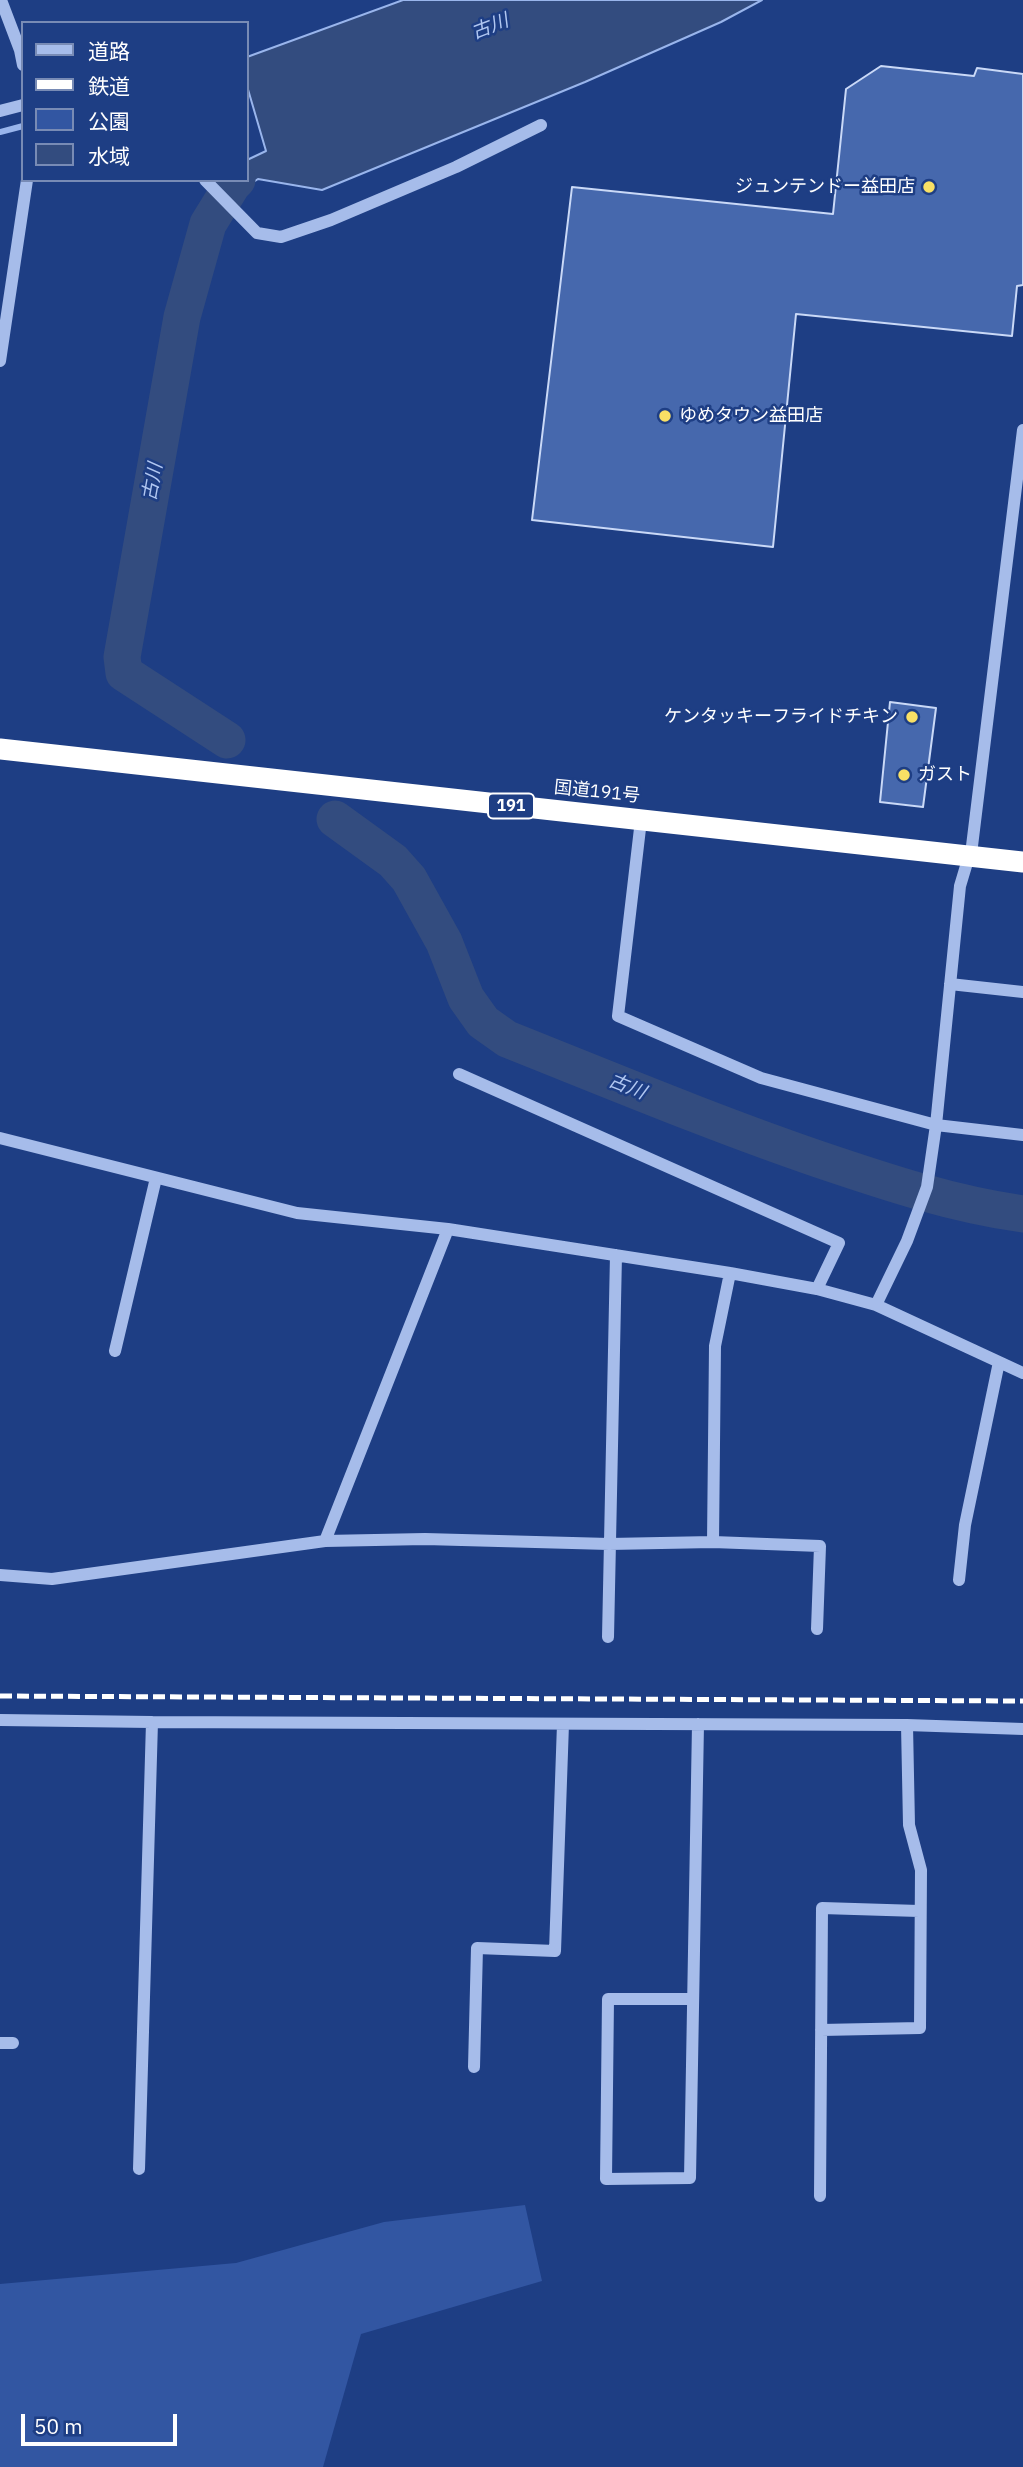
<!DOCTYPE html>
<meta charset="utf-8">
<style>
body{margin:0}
#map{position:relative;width:1023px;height:2467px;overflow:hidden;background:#1e3e84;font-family:"IBM Plex Sans","Noto Sans JP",sans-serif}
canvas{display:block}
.legend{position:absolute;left:21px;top:21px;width:228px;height:161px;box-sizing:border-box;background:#1e3e84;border:2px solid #788bb5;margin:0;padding:9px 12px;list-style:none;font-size:21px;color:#fff}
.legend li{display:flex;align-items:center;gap:14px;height:35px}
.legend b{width:35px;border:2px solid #788bb5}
.scale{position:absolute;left:21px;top:2414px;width:156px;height:32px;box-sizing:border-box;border:4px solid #fff;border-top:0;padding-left:9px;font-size:21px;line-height:24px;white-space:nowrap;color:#fff;-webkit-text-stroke:5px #1e3e84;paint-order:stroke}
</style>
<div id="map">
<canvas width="1023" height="2467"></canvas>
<ul class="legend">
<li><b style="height:9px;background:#a6bcea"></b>道路</li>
<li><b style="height:9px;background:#fff"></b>鉄道</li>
<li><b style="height:19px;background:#3256a2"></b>公園</li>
<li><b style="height:19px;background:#334c7f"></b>水域</li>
</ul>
<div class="scale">50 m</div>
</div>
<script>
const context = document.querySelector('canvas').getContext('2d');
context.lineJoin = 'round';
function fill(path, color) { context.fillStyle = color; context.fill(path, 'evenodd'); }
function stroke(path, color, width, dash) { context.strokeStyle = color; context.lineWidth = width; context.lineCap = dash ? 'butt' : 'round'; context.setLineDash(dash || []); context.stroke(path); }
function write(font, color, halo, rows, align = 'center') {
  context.font = font + ' "IBM Plex Sans","Noto Sans JP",sans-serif'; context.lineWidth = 5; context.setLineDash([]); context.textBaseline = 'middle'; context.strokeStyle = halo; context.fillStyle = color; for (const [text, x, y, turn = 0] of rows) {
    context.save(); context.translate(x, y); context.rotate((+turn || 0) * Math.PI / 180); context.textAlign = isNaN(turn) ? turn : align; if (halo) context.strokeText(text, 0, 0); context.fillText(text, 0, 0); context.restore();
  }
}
fill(new Path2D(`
 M525 2205 542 2281 361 2334 323 2467H0V2284L236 2263 384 2222Z`), '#3256a2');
const water = new Path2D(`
 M403 0H762L721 22 585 82 322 190 258 179 246 187 239 180H247V160L266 151 247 86V57Z`);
fill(water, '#334c7f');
stroke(water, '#99b5ec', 2);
stroke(new Path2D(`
 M0 132 23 126`), '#99b5ec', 6);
stroke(new Path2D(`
 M227 740 124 673 122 657 182 317 208 224 232 185 237 180
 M335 819 393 861 409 879 444 942 466 998 483 1022 507 1039C610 1080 713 1123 818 1159 886 1182 952 1204 1023 1214`), '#334c7f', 37);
const building = new Path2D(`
 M881 66 974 76 977 68 1023 74V285L1017 286 1012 336 796 314 773 547 532 520 572 187 833 214 846 89Z
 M890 702 936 708 923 807 880 802Z`);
fill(building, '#4668ad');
stroke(building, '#cad9f7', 2);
stroke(new Path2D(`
 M1 0 20 50 23 65
 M0 111 23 105
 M205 180 257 233 281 237 331 220 456 167 541 125
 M0 361 27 180
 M641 820 618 1016 761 1078 936 1125 1023 1135
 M950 984 1023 992
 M459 1074 839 1243 817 1289
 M0 1138 297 1213 448 1229 730 1273 817 1289 876 1305 1023 1373
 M876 1305 907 1241 927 1187 936 1125 960 886 972 846 1023 430
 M115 1351 156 1178
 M325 1541 448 1229
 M713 1542 715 1346 730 1273
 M0 1575 52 1579 325 1541 425 1539 609 1544 713 1542 820 1546 817 1629
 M959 1580 965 1525 999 1362
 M608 1637 616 1255
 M0 1720 152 1722 907 1725 1023 1729
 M693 1999H608L606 2179 690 2178 698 1724
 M821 2030 920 2028 921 1870 909 1825 907 1725
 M0 2043H13
 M474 2067 477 1948 555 1951 563 1724
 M139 2169 152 1722
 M820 2196 822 1908 919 1911`), '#a6bcea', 12);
stroke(new Path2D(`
 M0 749 1023 862`), '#fff', 21);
stroke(new Path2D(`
 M0 1696 1023 1701`), '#fff', 5, [12, 5]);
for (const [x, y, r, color] of [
 [929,187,7,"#f9e065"],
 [665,416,7,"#f9e065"],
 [912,717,7,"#f9e065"],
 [904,775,7,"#f9e065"]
]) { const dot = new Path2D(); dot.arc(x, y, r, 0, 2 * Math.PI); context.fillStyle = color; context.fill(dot); stroke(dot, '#1e3e84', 2.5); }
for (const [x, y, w] of [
 [511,806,46]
]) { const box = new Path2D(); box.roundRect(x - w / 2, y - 12.5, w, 25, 5); context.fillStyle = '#1e3e84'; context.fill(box); stroke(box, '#fff', 2); }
write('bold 16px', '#fff', null, [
 ["191",511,806]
]);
write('18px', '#fff', '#1e3e84', [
 ["ジュンテンドー益田店",915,187],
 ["ゆめタウン益田店",679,416,"left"],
 ["ケンタッキーフライドチキン",898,717],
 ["ガスト",918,775,"left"]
], 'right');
write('18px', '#fff', '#1e3e84', [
 ["国道191号",597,792,6]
]);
write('italic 19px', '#b1c7f1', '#1e3e84', [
 ["古川",490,27,-21],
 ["古川",153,482,-80],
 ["古川",627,1087,22]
]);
</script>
